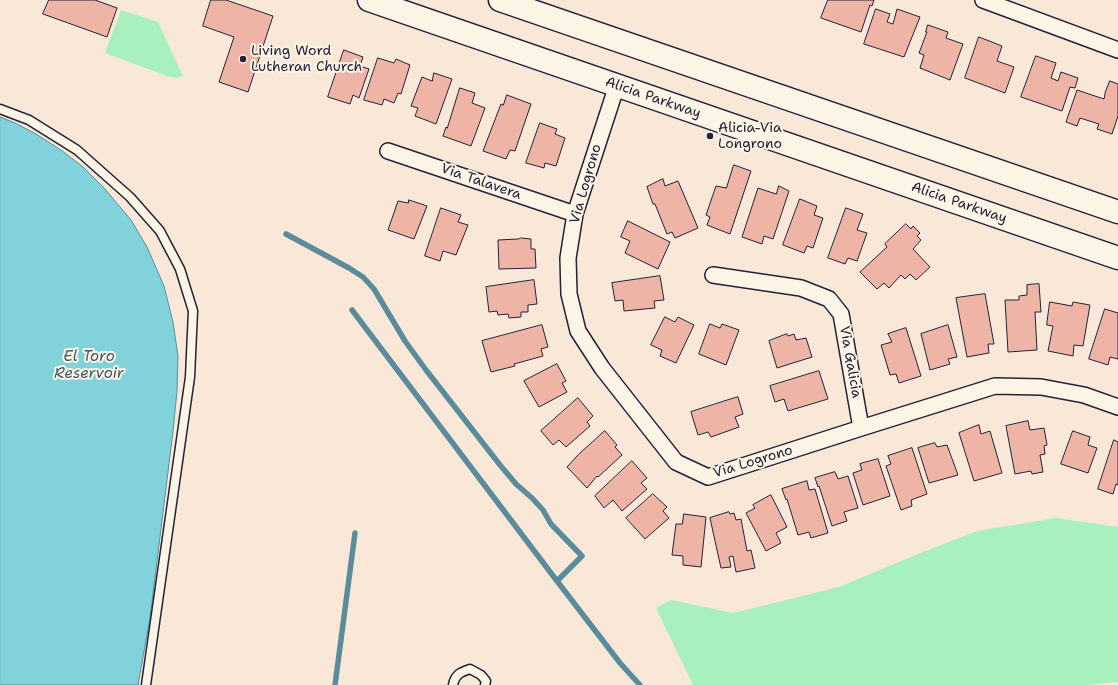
<!DOCTYPE html>
<style>
body{margin:0}
canvas{display:block;background:#f9e8d8}
</style>
<canvas width="1118" height="685"></canvas>
<script>
const context = document.querySelector('canvas').getContext('2d');
context.lineJoin = 'round';
function fill(path, color) { context.fillStyle = color; context.fill(path, 'evenodd'); }
function stroke(path, color, width, dash) { context.strokeStyle = color; context.lineWidth = width; context.lineCap = dash ? 'butt' : 'round'; context.setLineDash(dash || []); context.stroke(path); }
function write(font, color, halo, rows, align = 'center') {
  context.font = font + ' "Shantell Sans",sans-serif'; context.lineWidth = 4; context.setLineDash([]); context.textBaseline = 'middle'; context.strokeStyle = halo; context.fillStyle = color; for (const [text, x, y, turn = 0] of rows) {
    context.save(); context.translate(x, y); context.rotate((+turn || 0) * Math.PI / 180); context.textAlign = isNaN(turn) ? turn : align; if (halo) context.strokeText(text, 0, 0); context.fillText(text, 0, 0); context.restore();
  }
}
fill(new Path2D(`
 M121 10 158 22 183 76 177 78 167 76 105 53Z
 M1056 518 1118 527V682L1087 685H693L656 608 671 600 733 613 839 587 913 556 977 531Z`), '#a8f0be');
const water = new Path2D(`
 M0 117 15 123 36 134 61 150 82 166 105 189 131 220 147 247 164 286 173 322 178 356 177 391 173 431 150 618 138 685H0Z`);
fill(water, '#81d2db');
stroke(water, '#5b8c9b', 1);
stroke(new Path2D(`
 M286 234 349 268 363 277 374 289 405 341 426 370 500 465 516 484 532 498 543 510 551 524 582 556 557 581
 M352 310 557 581 620 663 640 685
 M335 685 355 533`), '#5b8c9b', 5.5);
const building = new Path2D(`
 M49 0H95L117 8 107 37 43 14Z
 M211 0H226L273 16 248 92 219 82 234 37 203 26Z
 M828 0H874L872 6 870 5 861 32 821 18Z
 M876 9 890 14 887 22 893 24 897 9 920 17 904 57 864 44Z
 M928 25 948 32 946 38 963 44 950 80 920 68 924 55 919 53 927 32H926Z
 M979 37 1002 46 997 61 1014 67 1005 93 965 78Z
 M344 50 363 57 360 66 369 69 359 98 353 95 350 104 328 97Z
 M1036 56 1056 63 1051 78 1058 81 1061 72 1078 78 1075 88 1070 87 1062 111 1021 97Z
 M378 58 394 63 396 59 410 65 401 94 398 93 394 103 384 99 382 105 364 100Z
 M434 73 452 79 436 124 415 116 418 108 411 106 422 77 432 81Z
 M1110 81 1118 84V116L1112 134 1097 129 1099 124 1080 118 1077 126 1066 122 1077 90 1104 99 1105 94V93Z
 M460 88 475 93 472 103 485 108 471 146 443 136 446 127 447 128Z
 M507 95 531 104 515 151 510 150 506 159 483 151 501 104 503 105Z
 M540 123 557 129 555 134 565 138 556 166 545 163 544 168 526 163Z
 M734 165 751 171 730 234 707 225 710 217 706 215 716 186 726 188Z
 M663 179 665 186 678 181 698 228 675 238 672 232 667 234 655 204H653L647 187Z
 M779 186 789 191 773 239 764 236 762 244 742 237 758 188 776 194Z
 M800 199 817 206 814 215 823 218 813 248 807 246 804 253 783 245Z
 M409 200 427 206 414 239 388 230 398 201 408 203Z
 M441 208 461 215 458 222 468 225 456 255 443 251 440 261 425 256Z
 M846 208 863 214 857 230 867 233 857 261 848 258 845 264 828 258Z
 M628 221 670 242 658 269 625 253 630 241 621 237Z
 M906 224 911 229 913 226 920 233 917 236 921 240 913 249 930 267 916 280 910 274 905 279 901 275 889 288 884 283 877 289 860 272 887 247 885 244Z
 M521 238 531 239V249H535L536 268 499 269 498 240 518 239Z
 M660 276 664 300 654 301 655 308 624 311 623 300 615 301 612 283Z
 M534 280 537 304 528 305V312H521V317L509 318 508 314 498 315 497 311 489 312 486 287Z
 M1039 284 1041 312H1035L1037 350 1008 352 1005 300H1019V296L1027 295V285Z
 M985 294 994 344H988L989 353 967 357 956 298Z
 M1050 302 1072 306 1073 302 1090 305 1083 346 1074 345 1073 356 1048 351 1053 326 1047 325Z
 M1105 309 1118 313V359L1110 357 1108 365 1089 359Z
 M665 317 675 322 678 317 694 325 676 363 660 356 662 350 651 345Z
 M710 324 720 328 722 324 739 330 726 365 699 354Z
 M542 325 548 347 541 349 543 356 514 364 515 366 491 372 482 341Z
 M948 325 957 357 948 359 950 364 930 370 921 334Z
 M906 328 921 376 899 383 896 374 890 375 881 345 892 342 888 334Z
 M787 334 788 336 794 334 796 340 806 338 812 357 777 368 769 341Z
 M557 364 566 381 562 383 567 392 539 407 524 381Z
 M819 371 828 399 788 411 784 399 775 402 770 386Z
 M738 397 743 414 735 417 739 427 711 437 708 432 698 435 691 412Z
 M578 398 593 416 587 422 590 426 566 447 559 440 553 445 541 431Z
 M1028 421 1030 430 1044 428 1047 445 1044 446 1045 454 1040 455 1043 472 1032 474 1031 471 1015 474 1006 426Z
 M979 425 981 434 990 431 1002 473 974 481 959 433Z
 M605 431 617 445 615 447 622 455 598 477 597 476 587 488 567 467 578 455Z
 M1073 431 1090 437 1088 445 1097 448 1088 473 1061 464Z
 M1114 440 1118 442V485L1116 484 1113 494 1098 489Z
 M935 443 937 447 947 445 958 475 929 483 918 448Z
 M912 448 927 494 911 500 912 506 901 510 886 466 891 464 888 456Z
 M878 459 890 496 863 505 853 473 862 470 860 464Z
 M632 461 647 478 641 483 647 489 622 511 613 500 604 508 595 496Z
 M835 472 838 479 848 476 858 508 844 512 847 521 832 526 819 486 818 487 815 478Z
 M807 481 809 490 815 489 828 533 811 538 809 532 798 535 787 499 786 500 782 489Z
 M653 494 667 507 663 511 669 518 645 539 626 518Z
 M771 495 787 527 776 533 781 543 766 551 746 513 755 508 753 505Z
 M729 512 730 514 734 513 736 520 741 519 747 551 751 550 755 568 736 572 733 556 729 557 731 567 721 568 710 518Z
 M684 514 706 517 701 567 683 565V556L672 555 676 524H682Z`);
fill(building, '#eeb5a6');
stroke(building, '#22223b', 1);
const lane = new Path2D(`
 M0 109 29 120 77 150 130 197 160 231 180 269 193 311 190 377 146 685
 M453 685C455 674 461 672 470 669L481 675 486 681 485 685`);
const street = new Path2D(`
 M983 0 1118 50
 M617 85 575 214 568 258 569 294 578 331 602 368 676 462 708 477 752 463 861 428 995 386 1041 387 1084 395 1118 407
 M388 151 575 214
 M713 275 801 288 829 299 841 314 861 428`);
const primary = new Path2D(`
 M369 0 1118 258
 M500 0 1118 212`);
stroke(lane, '#22223b', 11);
stroke(street, '#22223b', 18);
stroke(primary, '#22223b', 25);
stroke(lane, '#fcf5e5', 8);
stroke(street, '#fcf5e5', 15);
stroke(primary, '#fcf5e5', 22);
for (const [x, y, r, color] of [
 [243,59,4,"#22223b"],
 [710,136,4,"#22223b"]
]) { const dot = new Path2D(); dot.arc(x, y, r, 0, 2 * Math.PI); context.fillStyle = color; context.fill(dot); stroke(dot, '#fcf5e5', 1.5); }
write('14px', '#22223b', '#fcf5e5', [
 ["Living Word",251,51],
 ["Lutheran Church",251,67],
 ["Alicia-Via",718,128],
 ["Longrono",718,144]
], 'left');
write('14px', '#22223b', '#fcf5e5', [
 ["Alicia Parkway",653,98,19],
 ["Via Talavera",481,182,19],
 ["Via Logrono",586,184,-74],
 ["Alicia Parkway",959,203,19],
 ["Via Galicia",850,362,80],
 ["Via Logrono",753,462,-17]
]);
write('italic 15px', '#3e576b', '#fcf5e5', [
 ["El Toro",89,357],
 ["Reservoir",89,374]
]);
</script>
